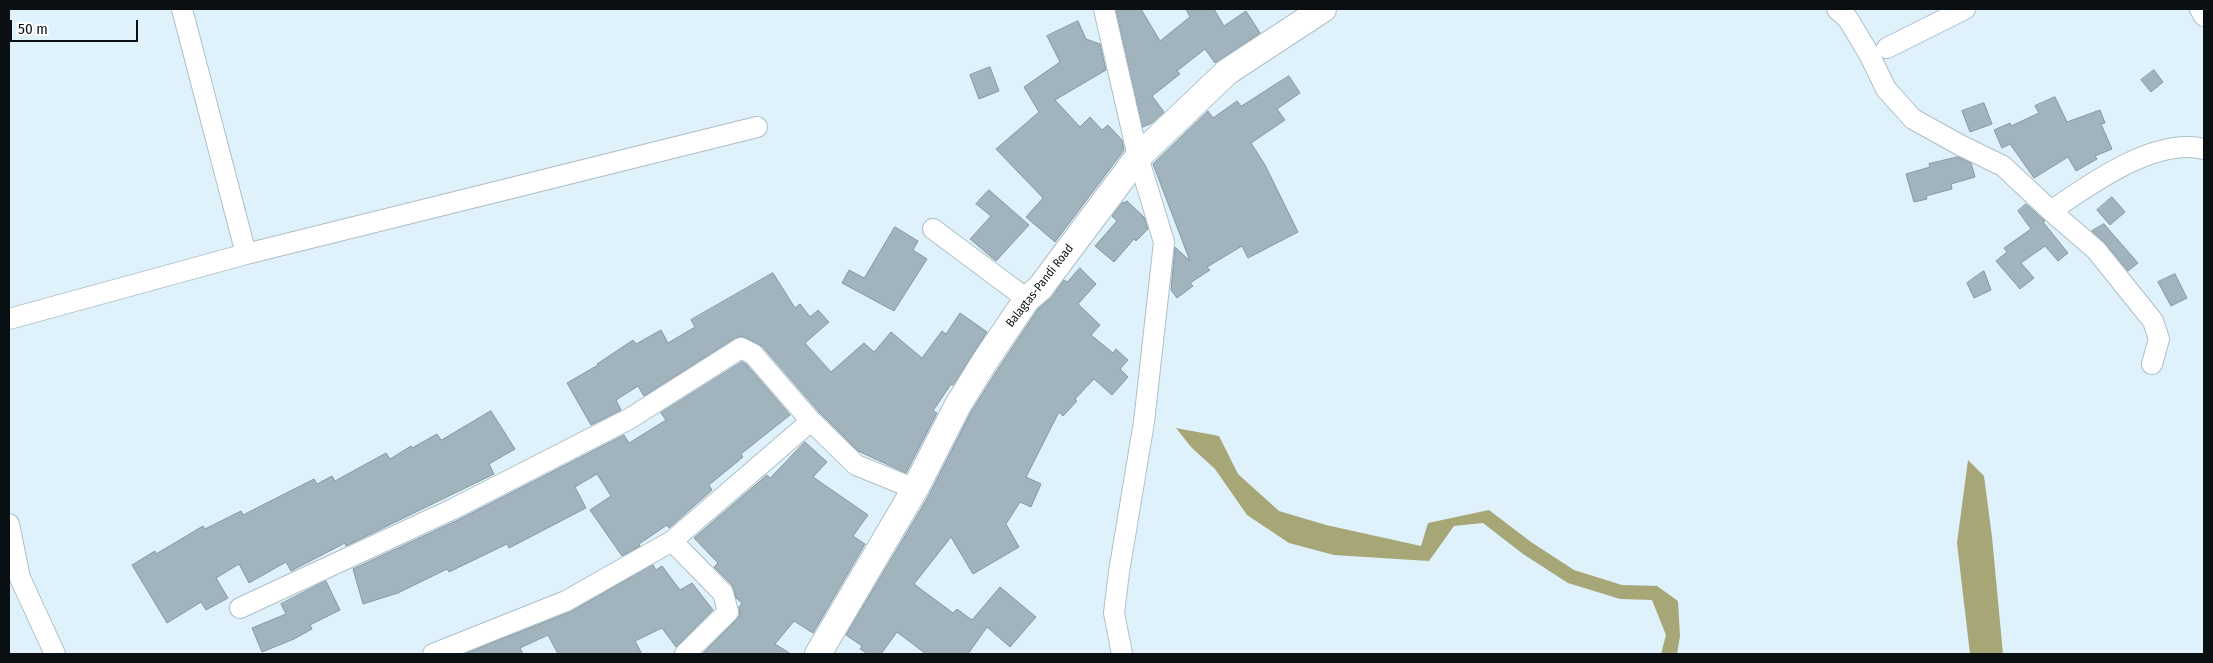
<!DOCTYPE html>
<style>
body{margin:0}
#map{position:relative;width:2213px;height:663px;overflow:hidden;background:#dff2fc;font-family:"Fira Sans Condensed",sans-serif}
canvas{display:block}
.frame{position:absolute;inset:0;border:10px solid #090f13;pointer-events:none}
.scale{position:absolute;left:10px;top:20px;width:128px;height:22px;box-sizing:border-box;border:2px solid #090f13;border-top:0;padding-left:6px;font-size:15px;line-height:18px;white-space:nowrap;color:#090f13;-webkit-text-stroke:4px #fff;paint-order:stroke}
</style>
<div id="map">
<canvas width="2213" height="663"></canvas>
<div class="frame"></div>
<div class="scale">50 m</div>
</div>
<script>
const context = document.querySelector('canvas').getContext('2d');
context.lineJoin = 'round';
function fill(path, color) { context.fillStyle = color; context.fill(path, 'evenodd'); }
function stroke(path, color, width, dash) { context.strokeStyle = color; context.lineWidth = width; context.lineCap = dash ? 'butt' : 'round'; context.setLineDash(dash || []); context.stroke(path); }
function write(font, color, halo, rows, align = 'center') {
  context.font = font + ' "Fira Sans Condensed",sans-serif'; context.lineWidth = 4.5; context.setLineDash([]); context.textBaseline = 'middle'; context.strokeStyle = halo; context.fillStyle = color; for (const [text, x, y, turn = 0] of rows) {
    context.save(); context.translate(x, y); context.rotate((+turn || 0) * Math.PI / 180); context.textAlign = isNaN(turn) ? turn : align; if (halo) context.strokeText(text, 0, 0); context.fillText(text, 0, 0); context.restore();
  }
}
fill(new Path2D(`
 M1176 428 1219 436 1238 474 1279 511 1326 525 1421 546 1428 523 1489 510 1531 542 1574 570 1622 585 1657 586 1678 601 1680 636 1677 654H1661L1666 635 1652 600 1620 599 1568 583 1523 554 1483 523 1454 526 1429 561 1334 555 1289 543 1247 515 1215 469 1191 447Z
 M1968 460 1984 476 1992 537 2003 654H1970L1957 543Z`), '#a6a677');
const building = new Path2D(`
 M1116 9H1141L1160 41 1190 17 1186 9H1214L1224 26 1246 11 1260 33 1215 63 1205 49 1177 71 1180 74 1152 96 1164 112 1152 123 1143 127Z
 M1078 21 1086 39 1100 44 1106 70 1055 100 1080 127 1090 117 1102 130 1108 125 1122 140 1124 150 1055 242 1026 217 1043 198 996 149 1039 112 1024 87 1060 62 1047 36Z
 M990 67 999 91 979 99 970 75Z
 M2154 70 2163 82 2151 92 2141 80Z
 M1289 76 1300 93 1277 109 1285 120 1251 143 1265 165 1298 232 1248 258 1242 246 1207 267 1210 270 1190 283 1193 286 1177 298 1171 290 1175 247 1190 261 1153 164 1208 111 1213 118 1237 101 1241 106Z
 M2055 97 2067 122 2100 110 2105 123 2101 124 2112 149 2095 156 2097 159 2076 171 2068 157 2034 178 2010 144 2002 148 1994 130 2010 123 2011 126 2039 113 2035 106Z
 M1984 103 1992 124 1970 132 1962 111Z
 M1958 157 1971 163 1975 177 1951 184 1952 189 1926 196 1927 199 1914 202 1906 174 1930 167 1929 164Z
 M989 190 1029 225 996 261 970 239 991 216 976 204Z
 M2112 197 2125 212 2110 225 2097 210Z
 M1127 201 1144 217 1148 229 1136 241 1134 239 1114 262 1095 246 1117 221 1112 216 1123 202 1125 203Z
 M2026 204 2045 221 2043 222 2068 253 2058 261 2045 246 2021 263 2034 278 2020 289 1996 261 2007 252 2004 248 2031 229 2018 211Z
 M2104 224 2138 263 2128 271 2105 243 2092 231Z
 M895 227 918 241 913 250 927 259 894 311 842 283 849 270 864 278Z
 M1080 268 1096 284 1078 304 1100 325 1091 335 1113 353 1116 349 1128 360 1120 369 1128 377 1112 395 1094 379 1075 399 1077 401 1063 416 1059 412 1026 477 1041 484 1031 507 1020 502 1006 524 1019 547 973 574 951 537 914 584 953 613 957 609 972 620 1000 587 1036 617 1010 647 987 627 968 654H926L897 632 881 654H868L860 649 862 646 846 635 928 497 971 412 998 369 1038 309 1052 297 1064 280 1067 282Z
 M1984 271 1991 290 1974 298 1967 283Z
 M773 273 795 308 800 304 810 317 818 310 829 322 805 343 831 372 864 343 874 352 891 332 922 358 942 331 946 334 960 313 987 332 953 385 951 384 933 411 937 413 906 473 858 451 820 413 762 346 741 336 735 338 644 396 638 386 616 400 621 410 591 425 567 383 598 365 597 364 633 340 636 344 661 330 668 343 695 327 691 320Z
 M2175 274 2187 298 2171 306 2158 282Z
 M742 362 746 364 790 415 741 454 743 457 709 485 712 490 669 528 667 525 639 544 640 546 622 556 590 510 611 496 597 474 575 487 586 508 509 548 507 544 449 572 447 569 398 593 363 604 353 569 458 520 624 435 629 443 666 420 661 413Z
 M491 411 515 449 489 464 494 474 346 546 345 543 291 571 286 562 249 583 239 564 216 578 228 598 206 610 201 602 167 623 132 565 155 551 156 554 203 526 205 529 241 511 243 515 314 479 317 484 332 476 335 481 386 453 390 459 411 446 412 448 437 434 441 440Z
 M805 442 827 462 813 477 868 515 853 536 865 544 813 633 794 621 775 644 791 654H702L736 620 740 615 739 607 742 603 736 598 732 585 714 567 718 563 694 538 767 475 770 478Z
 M653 565 656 570 662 566 680 590 692 583 713 610 676 647 662 628 635 641 642 654H558L548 635 520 648 523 654H464L570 612Z
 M326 581 340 610 310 625 312 629 294 639 262 652 252 628 286 614 281 604Z`);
fill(building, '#a1b3bd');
stroke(building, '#8797a1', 1);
const minor = new Path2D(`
 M1104 9 1138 157 1164 242 1144 422 1119 572 1114 613 1122 654
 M1837 9 1848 19 1869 54 1886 89 1913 119 1960 145 2003 166 2051 211C2090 184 2155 137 2204 149
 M2200 9 2204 16
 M1887 48 1965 9
 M2051 211 2096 250 2153 321 2159 339 2152 364
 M933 229 1027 299
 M246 254 757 127
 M9 319 246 254 182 9
 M9 524 20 578 55 654
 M672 541 723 593 728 612 685 654
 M240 608 453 509 629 419 741 348 753 354 811 421 856 465 915 489
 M433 654 566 601 672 541 811 421`);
const major = new Path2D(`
 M818 654 915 489 958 405 985 361 1027 299 1040 288 1138 157 1227 72 1323 9`);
stroke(minor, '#adbfc9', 22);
stroke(major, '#adbfc9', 28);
stroke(minor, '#fff', 20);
stroke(major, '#fff', 26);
write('12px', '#090f13', '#fff', [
 ["Balagtas-Pandi Road",1040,286,-52]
]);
</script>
